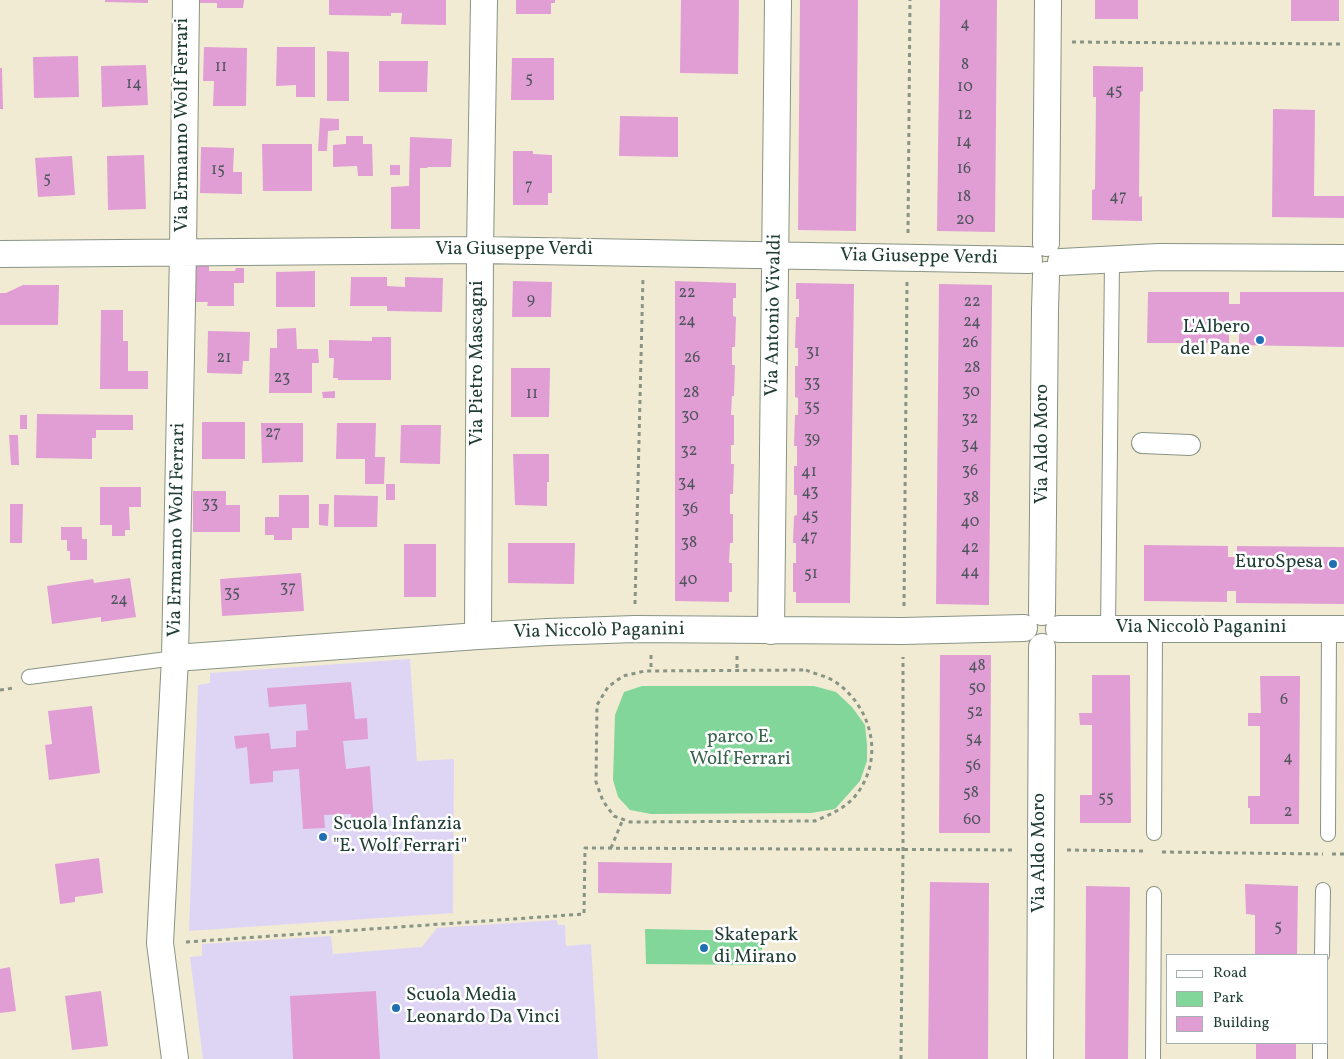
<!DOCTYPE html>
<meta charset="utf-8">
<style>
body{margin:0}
#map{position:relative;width:1344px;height:1059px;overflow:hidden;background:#f2ebd4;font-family:Vollkorn,serif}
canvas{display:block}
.legend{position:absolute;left:1166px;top:954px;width:162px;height:90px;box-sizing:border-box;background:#fff;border:1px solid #a5b1ae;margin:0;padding:6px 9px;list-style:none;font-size:15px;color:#1f3d34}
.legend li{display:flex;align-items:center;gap:10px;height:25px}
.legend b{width:25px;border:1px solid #a5b1ae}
</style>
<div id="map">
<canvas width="1344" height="1059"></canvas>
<ul class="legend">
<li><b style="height:6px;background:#fff"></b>Road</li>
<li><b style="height:14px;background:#82d699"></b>Park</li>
<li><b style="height:14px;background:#e09ed4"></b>Building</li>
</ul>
</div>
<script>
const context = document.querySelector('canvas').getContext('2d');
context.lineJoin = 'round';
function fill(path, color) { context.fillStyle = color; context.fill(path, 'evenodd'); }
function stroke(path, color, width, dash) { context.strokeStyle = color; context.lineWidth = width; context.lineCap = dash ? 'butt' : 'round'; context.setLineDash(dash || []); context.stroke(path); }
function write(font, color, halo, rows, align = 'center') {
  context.font = font + ' Vollkorn,serif'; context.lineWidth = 5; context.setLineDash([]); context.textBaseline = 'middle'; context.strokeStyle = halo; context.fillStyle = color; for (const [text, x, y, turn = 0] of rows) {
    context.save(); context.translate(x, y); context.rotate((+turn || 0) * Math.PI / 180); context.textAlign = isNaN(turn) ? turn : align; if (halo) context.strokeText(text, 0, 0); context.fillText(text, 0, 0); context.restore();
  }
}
fill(new Path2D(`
 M410 659 417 761 454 759 453 913 189 931 198 685 210 683V673Z
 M557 920 558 925H565L566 946 591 944 598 1059H203L190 957 202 956V944L331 936 333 954 422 947 437 928Z`), '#ded5f5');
fill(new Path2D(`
 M642 686H814L836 692 852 707 865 725 867 744V761L860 781 835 809 811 813 651 814 630 810 618 797 613 780 615 715 624 692Z
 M645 929 762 931V965L646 964Z`), '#82d699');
fill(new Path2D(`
 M105 0H148V3L105 2Z
 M200 0H244L243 8H217V3H200Z
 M329 0H446V25L401 24 402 13H391V16L329 15Z
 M516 0H555V3H551V14H516Z
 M681 0H739L738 74 680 73Z
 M800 0H858L856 231 798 230Z
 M940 0H997L995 232 937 231Z
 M1095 0H1138V19H1095Z
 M1291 0H1339V21H1291Z
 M204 47 247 48 246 106H213L214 81H203Z
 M277 47H315V97H296V85L276 86Z
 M327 51 349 52V101H327Z
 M78 56 79 97 34 98 33 57Z
 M512 58H554V100H511Z
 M379 61H428L427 92H379Z
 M146 65 148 105 102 107 101 66Z
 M1093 66 1143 67V91L1140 92 1139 197 1142 196V221L1092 220V190L1095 189 1096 97H1093Z
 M0 68H2L3 109H0Z
 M1273 109 1315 110 1314 196H1344V218L1272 217Z
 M620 116 678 117V157L619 156Z
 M320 118 339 119V130L328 131 327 151H318Z
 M346 136H363V144H372L373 176H358L357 166 333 167V145L346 144Z
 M410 137 452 139 451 167H428L427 168H420V229H391V187L409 186Z
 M262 144H312V191H263Z
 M201 147 234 148 233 172H242V194L200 193Z
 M513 151H533V154L552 155V193H548V205H513Z
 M144 155 146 209 108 210 107 156Z
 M72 156 75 195 38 197 35 158Z
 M390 165H400V175H390Z
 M190 266H209V271H235L236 268H244V283H234V306H207L208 302H193Z
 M315 271V307H276V272Z
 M351 277H387V286L405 287V277L443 278 442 312 387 311V306H350Z
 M513 281 552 282 551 317H512Z
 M675 281 736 283V298H733V316L736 317 735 347H732V365H735L734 396H732L731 415H734V445H731V464H734L733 494H730V514H733V543H730L729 563H732V592H729V602L675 601Z
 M796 283 854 284 850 603H796V592H793V563H796V543H793L794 516 797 515V495H794V466H797V446H794L795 415H798V398L795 397V366H798V348H795L796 317H799V299H796Z
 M939 284 992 285 989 605 936 604Z
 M23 285H59L58 325H0V293H6Z
 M1148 292H1229V304H1240V292H1344V347L1239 345V334L1229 332V343H1147Z
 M101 310H123V341H128V371H148V389H100Z
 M296 328 297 349H318L319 363H312V393H269L270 348H277V329Z
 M208 331 250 332 249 361H243L242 374 207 373Z
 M372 337H391V380H338V378H333L334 358H329V340L372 341Z
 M511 368H550L549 417H511Z
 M335 391V398H323L322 392Z
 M37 414 133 415V430H96V438H92V459L36 458Z
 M20 415H27V429H20Z
 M202 422H245V459H202Z
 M261 423H303V462L262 463Z
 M337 423H376L375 457H385L384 484H365V459H336Z
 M401 425H441L440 464 400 463Z
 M9 435H18L19 465H11Z
 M513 454H549V482H547V506L515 505Z
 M386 484H395V500H386Z
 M100 487H141V507H129L130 530H125V536H112V525H100Z
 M193 491H226V505H240V532H193Z
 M279 495H309V528H292V540H274V535H265V517H279Z
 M334 495 378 496 377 527H334Z
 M10 504H23L22 543H10Z
 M319 504H329L328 526 319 525Z
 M61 527H82V539H87V560H70V551H67V540H61Z
 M508 543H575L574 584 508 583Z
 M404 544H436V597H404Z
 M1144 545 1228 546V557H1237V546L1344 547V604L1236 603V591H1227V602L1144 601Z
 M301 573 304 611 222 616 220 579Z
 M130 578 136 617 101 622V617L52 624 47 586 93 579 94 583Z
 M940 655H991L990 833H939Z
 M1092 675H1130L1131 823H1080V795H1092V725H1080L1079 713H1092Z
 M1260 676H1300L1299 824H1250V808H1248V796H1260V726H1248V713H1261Z
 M351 682 355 719 367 718 368 739 343 741 346 769 370 766 374 824 352 827 351 814 324 815 325 828 303 829 299 769 273 771V782L250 784 247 747 236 749 234 736 269 733 271 749 296 747V731L308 730 306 704 269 707 267 688Z
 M92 706 100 773 49 780 45 745 52 744 48 711Z
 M99 858 103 893 75 897V902L60 904 55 864Z
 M598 862 672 863 671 894 598 893Z
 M930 882 989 883 988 1059H928Z
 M1245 884 1298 886 1297 955H1255V915L1246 914Z
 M1086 886 1130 887 1128 1059H1085Z
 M10 967 16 1011 0 1013V969Z
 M101 991 108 1046 72 1050 65 996Z
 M376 991 380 1059H293L290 996Z
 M1256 1043H1296V1059H1256Z`), '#e09ed4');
const service = new Path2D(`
 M1108 629 1112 260
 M29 677 175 658
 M1154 833 1155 629
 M1328 834 1329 629
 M1322 955 1323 890
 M1153 1059 1154 894
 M1320 1059V1043`);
const pedestrian = new Path2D(`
 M1142 443 1190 445`);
const minor = new Path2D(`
 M1046 243 1048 0
 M0 254 480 250 1029 260
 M1061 262 1159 257 1344 258
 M1042 612 1045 309 1046 275
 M1059 629H1344
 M771 631 778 0
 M478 636 480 250 484 0
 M175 658 478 636 548 632 635 629 903 631 1024 628
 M175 1059 160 943 175 658 183 252 186 0
 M1040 1059 1042 647`);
stroke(service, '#889484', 16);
stroke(pedestrian, '#889484', 22);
stroke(minor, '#889484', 28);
stroke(new Path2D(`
 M1072 42 1344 44
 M908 233 910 0
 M635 604 643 277
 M904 606 907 282
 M651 655V670
 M737 656V671
 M806 670C815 674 826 676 834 681 872 706 885 758 856 795 846 808 829 815 815 821L630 822 614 816 603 801 596 782 597 705 608 687 623 676 645 671Z
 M0 690 14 688
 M611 848 623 819
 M1067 850 1146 851
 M1162 852 1323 854
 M1332 854H1344
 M186 942 584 914 585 848 1016 850
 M901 1059 903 849V657`), '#889484', 3, [4, 4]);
stroke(service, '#fff', 14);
stroke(pedestrian, '#fff', 20);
stroke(minor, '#fff', 26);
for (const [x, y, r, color] of [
 [1260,340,5,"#1f6fb2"],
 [1333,564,5,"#1f6fb2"],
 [323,837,5,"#1f6fb2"],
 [704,948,5,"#1f6fb2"],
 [396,1008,5,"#1f6fb2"]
]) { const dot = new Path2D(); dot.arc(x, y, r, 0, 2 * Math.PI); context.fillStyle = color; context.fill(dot); stroke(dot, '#fff', 2); }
write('16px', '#4f555c', null, [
 ["4",965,25],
 ["8",965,66],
 ["11",221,68],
 ["5",529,80],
 ["14",134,85],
 ["10",965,88],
 ["45",1114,92],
 ["12",965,116],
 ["14",964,143],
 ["16",964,170],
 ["15",218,171],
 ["5",47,180],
 ["7",529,187],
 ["18",964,198],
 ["47",1118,198],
 ["20",965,221],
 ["22",687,294],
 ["9",531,301],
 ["22",972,303],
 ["24",687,322],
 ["24",972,323],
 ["26",970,344],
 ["31",813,353],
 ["21",224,359],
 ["26",692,359],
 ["28",972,369],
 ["23",282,379],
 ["33",812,384],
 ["30",971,393],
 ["28",691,394],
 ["11",532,395],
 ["35",812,408],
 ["30",690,417],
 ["32",970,420],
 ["27",273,434],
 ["39",812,440],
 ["34",970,446],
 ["32",689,452],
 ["36",970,472],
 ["41",809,473],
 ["34",687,484],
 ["43",810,493],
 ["38",971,499],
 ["33",210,505],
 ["36",690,510],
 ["45",810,517],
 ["40",970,523],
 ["47",809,538],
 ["38",689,544],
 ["42",970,549],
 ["44",970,573],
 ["51",811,575],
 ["40",688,581],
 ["37",288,589],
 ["35",232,594],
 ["24",119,601],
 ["48",977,667],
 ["50",977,689],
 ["6",1284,701],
 ["52",975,713],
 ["54",974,740],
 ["4",1288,759],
 ["56",973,767],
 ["58",971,794],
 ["55",1106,799],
 ["2",1288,813],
 ["60",972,821],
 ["5",1278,928]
]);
write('19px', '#1f3d34', '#fff', [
 ["Via Ermanno Wolf Ferrari",184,125,-90],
 ["Via Giuseppe Verdi",514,251],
 ["Via Giuseppe Verdi",919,258,1],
 ["Via Antonio Vivaldi",775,315,-89],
 ["Via Pietro Mascagni",479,363,-90],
 ["Via Aldo Moro",1044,444,-90],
 ["Via Ermanno Wolf Ferrari",178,530,-89],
 ["Via Niccolò Paganini",1201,629],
 ["Via Niccolò Paganini",599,632,-1],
 ["Via Aldo Moro",1041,853,-90]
]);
write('19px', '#1f3d34', '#fff', [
 ["L'Albero",1250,329,"right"],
 ["del Pane",1250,351,"right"],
 ["EuroSpesa",1323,564,"right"],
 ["Scuola Infanzia",333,826],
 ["\"E. Wolf Ferrari\"",333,848],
 ["Skatepark",714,937],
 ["di Mirano",714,959],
 ["Scuola Media",406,997],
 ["Leonardo Da Vinci",406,1019]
], 'left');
write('19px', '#38634d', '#fff', [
 ["parco E.",740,739],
 ["Wolf Ferrari",740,761]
]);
</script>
